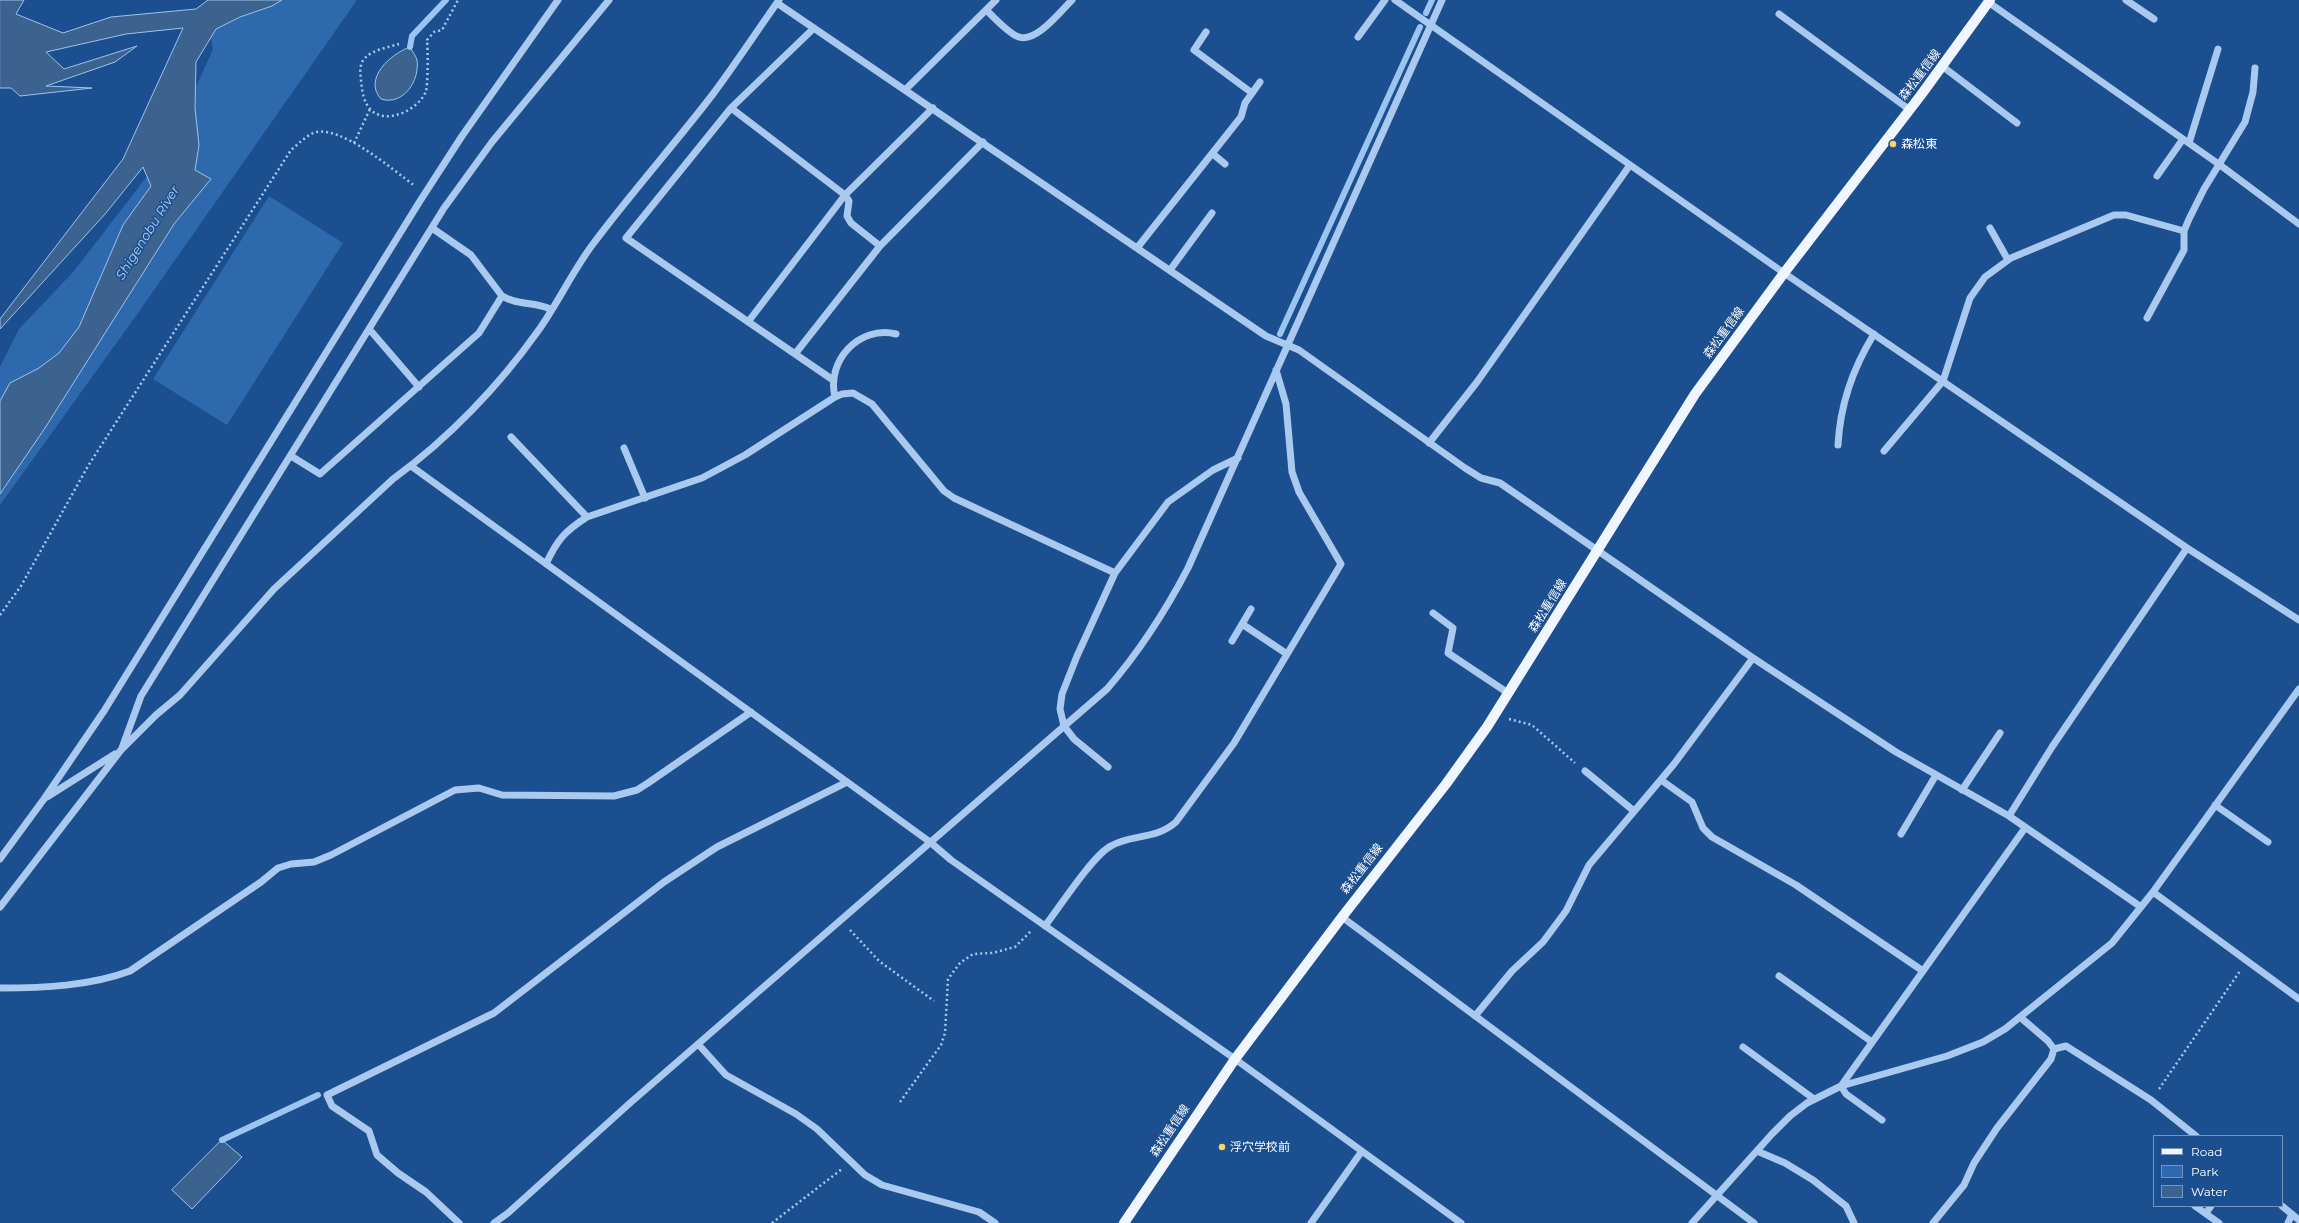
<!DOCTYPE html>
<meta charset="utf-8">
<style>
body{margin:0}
#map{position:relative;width:2299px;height:1223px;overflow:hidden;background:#1b4f8f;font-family:Montserrat,sans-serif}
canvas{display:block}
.legend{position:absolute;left:2153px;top:1135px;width:130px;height:72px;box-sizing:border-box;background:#1b4f8f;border:1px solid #7695bc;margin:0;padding:5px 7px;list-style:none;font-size:12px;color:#fff}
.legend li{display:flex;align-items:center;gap:8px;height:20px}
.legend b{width:20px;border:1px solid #7695bc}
</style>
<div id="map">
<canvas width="2299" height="1223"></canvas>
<ul class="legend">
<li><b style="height:5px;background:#f0f6ff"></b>Road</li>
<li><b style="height:11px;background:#2e69ad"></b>Park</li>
<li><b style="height:11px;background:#3c6290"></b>Water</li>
</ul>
</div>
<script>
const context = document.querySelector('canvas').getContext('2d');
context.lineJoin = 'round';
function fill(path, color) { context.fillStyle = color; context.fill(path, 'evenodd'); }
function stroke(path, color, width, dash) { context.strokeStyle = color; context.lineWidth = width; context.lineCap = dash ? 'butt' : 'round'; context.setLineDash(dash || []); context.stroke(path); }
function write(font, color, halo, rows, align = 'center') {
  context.font = font + ' Montserrat,"Noto Sans JP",sans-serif'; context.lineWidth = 3; context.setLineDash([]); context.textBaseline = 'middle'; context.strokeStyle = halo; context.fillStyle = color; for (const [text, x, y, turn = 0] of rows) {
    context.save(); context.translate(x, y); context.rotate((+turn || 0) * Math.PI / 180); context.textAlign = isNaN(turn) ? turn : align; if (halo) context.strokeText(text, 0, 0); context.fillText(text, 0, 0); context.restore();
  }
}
fill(new Path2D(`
 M213 0H357L138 313 0 505V367L19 329 74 271 168 149 213 49 206 11Z
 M269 196 343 243 227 425 153 379Z`), '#2e69ad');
const water = new Path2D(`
 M0 0H24L16 14 63 33 111 17 196 9 208 0H282L272 6 240 17 216 29 196 62 195 108 199 145 195 170 211 179 174 224 45 428 0 494V401L10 383 39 368 59 353 79 327 123 225 151 186 143 167 106 213 0 329V319L123 159 183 28 126 34 46 52 64 69 137 46 115 62 46 86 92 88 20 96 11 88H0Z
 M410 47C412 51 416 56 417 60 420 81 403 106 381 99 363 79 390 54 410 47Z
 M222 1140 242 1157 192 1209 172 1190Z`);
fill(water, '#3c6290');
stroke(water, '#9cc4f0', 1);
stroke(new Path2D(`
 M1426 13 1432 0
 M410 47 412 36 446 0
 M1280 334 1420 27
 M222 1140 318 1095`), '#9cc4f0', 6);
stroke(new Path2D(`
 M399 44C389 47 373 50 366 57 359 63 360 72 361 80 362 90 363 101 370 109 385 126 419 110 426 91 428 85 428 48 427 40L434 32 442 30 458 0
 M354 143 370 109
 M0 615 21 586 88 466 291 150C298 144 305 137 313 133 339 123 393 170 415 186
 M1509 719 1532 725 1575 763
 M850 930 879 961 934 1001
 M2159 1089 2240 971
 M900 1102 941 1045 945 1033 948 979 960 963 973 954 992 953 1015 947 1031 931
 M772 1223 842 1169`), '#a9c9ee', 2.5, [2, 3]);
stroke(new Path2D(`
 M1395 0 1784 273 2187 548 2299 620
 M2126 0 2154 19
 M1988 2 2220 165 2299 224
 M777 3 1266 336 1299 350 1465 468 1481 478 1500 483 1753 658 1896 752 2009 816 2141 907
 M986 10C994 17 1010 35 1019 37 1036 43 1060 12 1072 0
 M1779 14 1910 110
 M814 28 731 108 626 238 833 380
 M1206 32 1194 50 1252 93
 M1358 37 1385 0
 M1942 66 2017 123
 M905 90 996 0
 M731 108 845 195 933 108
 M2189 143 2218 49
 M1213 154 1225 164
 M2157 176 2183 139
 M432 228 471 255 502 296
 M1990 228 2008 260
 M1137 248 1241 117 1245 103 1260 82
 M1170 270 1212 213
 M2147 318 2184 250V231L2189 219 2204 189 2245 122 2253 92 2255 68
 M748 322 845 195 849 201 847 216 851 223 880 246
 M370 330 419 387
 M795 354 880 246 983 142
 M835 397C826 361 859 325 896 334
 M511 437 587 517
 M1429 443 1477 382 1630 165
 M1838 445C1840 406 1853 368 1874 334
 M624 448 645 498
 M1884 451 1943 381 1970 298 1985 277 2011 258 2114 215H2126L2184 231
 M291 456 320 474 479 333 502 296C518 306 534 301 550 309
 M411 466 930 842 951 860 1235 1059 1461 1223
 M546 564C557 540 565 531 587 517L702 478 745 455 835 397 842 394 853 393 872 404 944 491 954 498 1115 573
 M1433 613 1453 628 1448 653 1508 693
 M1242 624 1287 654
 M1232 641 1251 609
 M122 748 141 696 444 208 492 142 609 0
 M1108 767 1074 739 1064 726 1060 709 1062 694 1077 656 1115 573 1168 502 1213 470 1238 458
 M1585 771 1634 811
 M1661 780 1692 802 1703 828 1712 837 1796 885 1923 971
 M1962 790 2000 733
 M47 797 115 754
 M2215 805 2268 842
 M2009 816 2052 747 2187 548
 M1901 834 1936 775
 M0 859 44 799 104 711 420 201 462 136 558 0
 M2153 892 2299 999
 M0 907 121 750 156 715 180 695 274 589 393 479C448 439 499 386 538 331 558 303 572 272 593 244 631 193 674 145 713 94 736 63 757 31 779 0
 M1342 917 1754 1223
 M1045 926C1059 908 1093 855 1111 846 1131 834 1156 840 1176 822L1234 743 1341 564 1299 492 1292 472 1286 404 1276 370
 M1779 976 1872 1042
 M0 988C43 988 90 986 130 971L261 882 278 868 291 864 314 862 331 855 455 790 479 788 502 795 614 796 637 790 648 783 751 712
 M1475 1016 1512 971 1543 942 1566 911 1589 865 1674 764 1753 658
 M698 1044 726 1075 796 1114 817 1129 865 1175 882 1185 979 1212 995 1223
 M1743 1047 1814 1099
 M2054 1049 2066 1046 2151 1100 2196 1136
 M1882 1120 1846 1094 1841 1086 2025 828
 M1757 1151 1785 1163 1813 1180 1846 1206 1854 1223
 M2195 1206 2219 1223
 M2282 1206 2299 1220
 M2206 1213 2211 1206
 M459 1223 426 1192 398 1173 377 1155 369 1131 332 1106 327 1095 494 1013 664 882 717 847 847 782
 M494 1223 508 1213 630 1103 1107 689C1140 651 1165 612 1188 568L1442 0
 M1311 1223 1362 1151
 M1692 1223 1772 1134 1790 1116 1807 1103 1841 1086 1947 1056 1983 1042 2005 1029 2112 943 2153 892 2299 689
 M1933 1223 1964 1185 1974 1163 1997 1128 2051 1059 2054 1049 2048 1041 2020 1017
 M2288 1223 2292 1214`), '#a9c9ee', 7);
stroke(new Path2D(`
 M1124 1223 1235 1059 1342 917 1446 784 1487 727 1695 394 1784 273 1921 95 1990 0`), '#f0f6ff', 10);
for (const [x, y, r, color] of [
 [1893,144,4,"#ffd166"],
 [1222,1147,4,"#ffd166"]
]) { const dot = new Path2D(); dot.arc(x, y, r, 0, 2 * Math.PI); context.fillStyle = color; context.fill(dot); stroke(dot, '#1b4f8f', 1.5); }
write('12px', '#fff', '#1b4f8f', [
 ["森松重信線",1920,75,-53],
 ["森松重信線",1724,333,-54],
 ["森松重信線",1548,606,-58],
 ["森松重信線",1362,869,-52],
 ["森松重信線",1170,1131,-56]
]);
write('12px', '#fff', '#1b4f8f', [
 ["森松東",1901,144],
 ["浮穴学校前",1230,1147]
], 'left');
write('italic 13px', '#b5d3f5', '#1b4f8f', [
 ["Shigenobu River",148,233,-58]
]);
</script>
